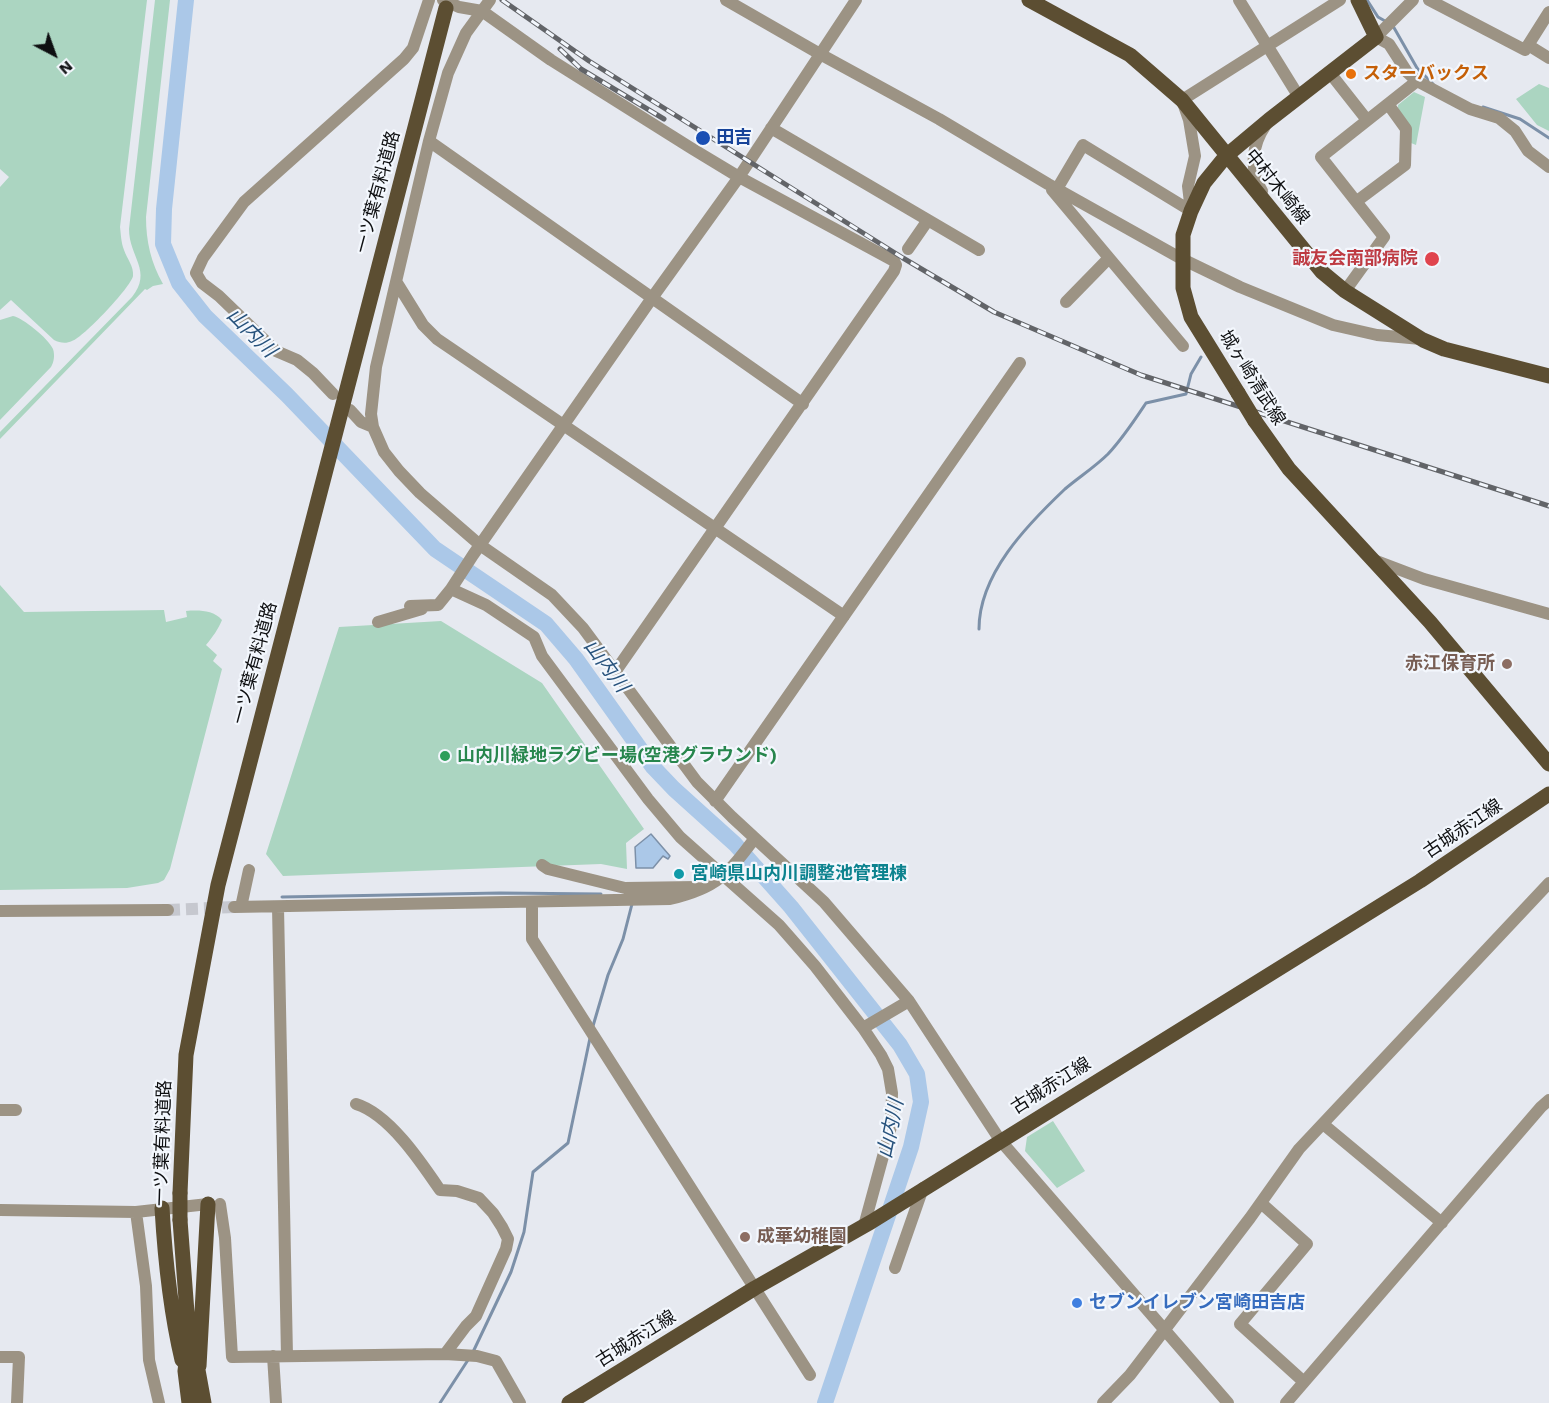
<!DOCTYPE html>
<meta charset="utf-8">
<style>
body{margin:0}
#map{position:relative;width:1549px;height:1403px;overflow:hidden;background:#e6e9f0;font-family:"Work Sans",sans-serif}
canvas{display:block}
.north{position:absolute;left:24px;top:24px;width:60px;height:60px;-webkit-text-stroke:4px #f3f7fd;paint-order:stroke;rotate:139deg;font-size:16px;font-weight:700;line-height:24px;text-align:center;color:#0e0f11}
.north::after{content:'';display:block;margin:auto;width:21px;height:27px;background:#0e0f11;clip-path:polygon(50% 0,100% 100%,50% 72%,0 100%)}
</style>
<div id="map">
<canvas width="1549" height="1403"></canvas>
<div class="north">N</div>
</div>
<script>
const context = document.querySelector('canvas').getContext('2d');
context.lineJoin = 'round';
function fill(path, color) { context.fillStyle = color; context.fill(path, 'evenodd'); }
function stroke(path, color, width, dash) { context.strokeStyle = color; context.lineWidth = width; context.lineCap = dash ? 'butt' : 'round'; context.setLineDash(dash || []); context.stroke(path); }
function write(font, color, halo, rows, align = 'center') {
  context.font = font + ' "Work Sans","Noto Sans JP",sans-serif'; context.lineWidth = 4.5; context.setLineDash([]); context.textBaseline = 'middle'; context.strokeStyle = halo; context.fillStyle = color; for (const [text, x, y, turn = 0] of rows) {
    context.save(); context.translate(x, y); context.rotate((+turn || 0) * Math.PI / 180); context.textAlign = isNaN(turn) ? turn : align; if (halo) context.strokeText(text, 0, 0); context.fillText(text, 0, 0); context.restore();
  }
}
fill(new Path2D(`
 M0 0H147L120 227C121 235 121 242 124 250 127 259 134 266 133 276 131 287 83 338 72 341 66 344 60 343 54 340L11 300 0 310V187L9 177 0 169Z
 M155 0H170L146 217C146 241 151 263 163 284L153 286 147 290 145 289 0 439V432L132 297C153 271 129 257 129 229Z
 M1539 84 1549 88V131L1537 125 1516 99Z
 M1414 92 1425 97 1416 145 1411 143 1398 108V105Z
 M13 316C23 318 48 338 53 349 55 355 54 362 51 367L0 420V320Z
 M0 585 24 612 164 610 166 622 187 617 186 611C199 610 213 610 222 620 219 628 212 638 206 645L217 655 213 661 222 669 170 869 164 880 158 883 127 888 0 890Z
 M441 621 542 683 644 829 626 843 627 869 601 864 283 876 266 854 339 627Z
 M1053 1121 1085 1171 1057 1188 1025 1151 1027 1137Z`), '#abd5c1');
const water = new Path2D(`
 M651 834 670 856 668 859 663 856 653 868H636L635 847Z`);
fill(water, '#abc8e8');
stroke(water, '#7c90a8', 1.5);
stroke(new Path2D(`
 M1367 0 1378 17 1385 21
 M1393 26 1417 68 1433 84
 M1483 107 1520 119 1549 138
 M979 629C979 574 1027 525 1065 489 1079 477 1095 467 1108 454 1123 438 1134 421 1146 403L1186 394 1191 374 1201 357
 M282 897 500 893 601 894
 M593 1026 608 975 623 939 632 904
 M473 1352 511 1272 524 1232 533 1172 568 1143 590 1038
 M440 1403 468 1360`), '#7c90a8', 3);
stroke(new Path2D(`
 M186 0 164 209 163 244 179 283 205 316 287 395 435 549 546 624 576 659 653 767 674 789 735 844 791 907 900 1045 917 1074 921 1102 911 1147 825 1403`), '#abc8e8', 16);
stroke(new Path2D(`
 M168 910 234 907`), '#c6c8cf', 12, [12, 6]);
stroke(new Path2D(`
 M443 0 459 7 482 11 551 60 691 148 739 177 894 261 896 265 894 271 615 672
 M490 0 466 33 448 73 429 141 376 367 371 414 373 427 384 452 399 471 420 493 480 545 552 595 583 628 697 782 732 817 824 902 909 1001 1000 1140 1228 1403
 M726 0 820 54 939 119 1048 184 1182 259 1240 287 1333 325 1377 335 1421 339
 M1239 0 1299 97
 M1413 0 1376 37 1389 44 1407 72 1417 81 1470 109 1499 118 1515 131 1528 151 1549 167
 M1429 0 1525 50 1549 12
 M1528 45 1549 58
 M1330 73 1367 120
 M771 128 979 250
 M429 141 803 404
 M1057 189 1083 145 1191 211
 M1052 190 1183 346
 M1262 191C1249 171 1252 145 1265 126
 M1357 201 1405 165 1406 129 1388 104
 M1191 211 1188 186 1195 156 1189 120 1182 100 1340 0
 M908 249 928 220
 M397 283 423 325 437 339 844 616
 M1345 291 1384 237 1321 157 1417 81
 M1066 302 1109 258
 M333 394 313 373 297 360 276 351 219 296 202 283 196 273 203 258 244 202 404 59 413 48 429 0
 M350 410 361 422 373 427
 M1374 560 1424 579 1549 614
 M451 589 486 605 534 637 542 656 648 799 680 837 779 925 815 966 863 1028 881 1055 888 1069 892 1093 891 1127 864 1226
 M410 606 438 605 451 589 473 555 652 298 739 177 856 0
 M378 622 422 609
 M715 801 1020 363
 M542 865 548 869 625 888 697 887 698 890
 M532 903V939L810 1375
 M234 907 670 899C717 888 727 875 755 838
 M241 907 249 870
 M278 907 287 1356
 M0 911 168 910
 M863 1028 909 1001
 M356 1104C389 1114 421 1162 440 1190L457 1191 479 1198 493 1213 502 1227 508 1239 506 1249 476 1316 466 1326 445 1354
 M0 1110H16
 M1323 1124 1442 1223
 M1261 1203 1307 1244 1240 1324 1304 1382
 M220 1204 225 1238 232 1357 445 1354 477 1356 496 1361 520 1403
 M0 1210 136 1212 208 1204
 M136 1212 146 1286 149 1360 159 1403
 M895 1268 923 1188
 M273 1356 276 1403
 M0 1357H19L17 1403
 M1103 1403 1130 1375 1250 1218 1299 1149 1549 883
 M1286 1403 1541 1107 1549 1100`), '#9c9384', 12);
stroke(new Path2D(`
 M1029 0 1130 55 1182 100 1322 272 1345 291 1423 340 1444 349 1549 376
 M1238 393 1191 317 1183 288V235L1191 211 1204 183 1226 156 1269 120 1376 37 1358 0
 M1255 421 1289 469 1430 622 1549 764
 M180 1193 186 1055 218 885 446 8
 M162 1208C165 1259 170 1309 182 1360
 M180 1220 189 1339 185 1371 189 1403
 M196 1359 204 1403
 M199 1366 208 1204
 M569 1403 755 1288 871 1222 1420 881 1549 794`), '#5c4e32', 15);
const rail = new Path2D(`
 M502 0 589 61 903 258 994 312 1141 375 1549 506
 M560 49 581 69 664 119`);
stroke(rail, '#626468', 5);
stroke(rail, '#f3f7fd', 3, [9]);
stroke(new Path2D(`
 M1238 393 1255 421
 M180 1220V1193`), '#5c4e32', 15);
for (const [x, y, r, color] of [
 [1351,74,6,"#e8710a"],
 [703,138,8,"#1a4fb4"],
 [1432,259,8,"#e0444e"],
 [1507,664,6,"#8d6e63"],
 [445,756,6,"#2e9e5b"],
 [679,874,6,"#0f9aa8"],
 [745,1237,6,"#8d6e63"],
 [1077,1303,6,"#3f7fe0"]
]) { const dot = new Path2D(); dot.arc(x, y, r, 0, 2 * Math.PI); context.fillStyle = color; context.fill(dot); stroke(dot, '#f3f7fd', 2); }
write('bold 18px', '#c56008', '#f3f7fd', [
 ["スターバックス",1363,74]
], 'left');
write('bold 18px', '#164399', '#f3f7fd', [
 ["田吉",716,138]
], 'left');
write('18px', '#0e0f11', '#f3f7fd', [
 ["中村木崎線",1277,187,51],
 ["一ツ葉有料道路",378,192,-75],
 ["城ヶ崎清武線",1252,378,58],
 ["一ツ葉有料道路",255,663,-75],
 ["古城赤江線",1463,829,-34],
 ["古城赤江線",1051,1086,-32],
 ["一ツ葉有料道路",163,1143,-88],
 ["古城赤江線",636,1339,-32]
]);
write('bold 18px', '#be3a42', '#f3f7fd', [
 ["誠友会南部病院",1418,259]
], 'right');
write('bold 18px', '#785e54', '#f3f7fd', [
 ["赤江保育所",1495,664],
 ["成華幼稚園",757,1237,"left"]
], 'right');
write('bold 18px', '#27864d', '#f3f7fd', [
 ["山内川緑地ラグビー場(空港グラウンド)",457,756]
], 'left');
write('bold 18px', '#0d838f', '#f3f7fd', [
 ["宮崎県山内川調整池管理棟",691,874]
], 'left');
write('bold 18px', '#366cbe', '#f3f7fd', [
 ["セブンイレブン宮崎田吉店",1089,1303]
], 'left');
write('italic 20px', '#27527c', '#f3f7fd', [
 ["山内川",251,333,45],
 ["山内川",606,666,53],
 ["山内川",891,1129,-78]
]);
</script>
